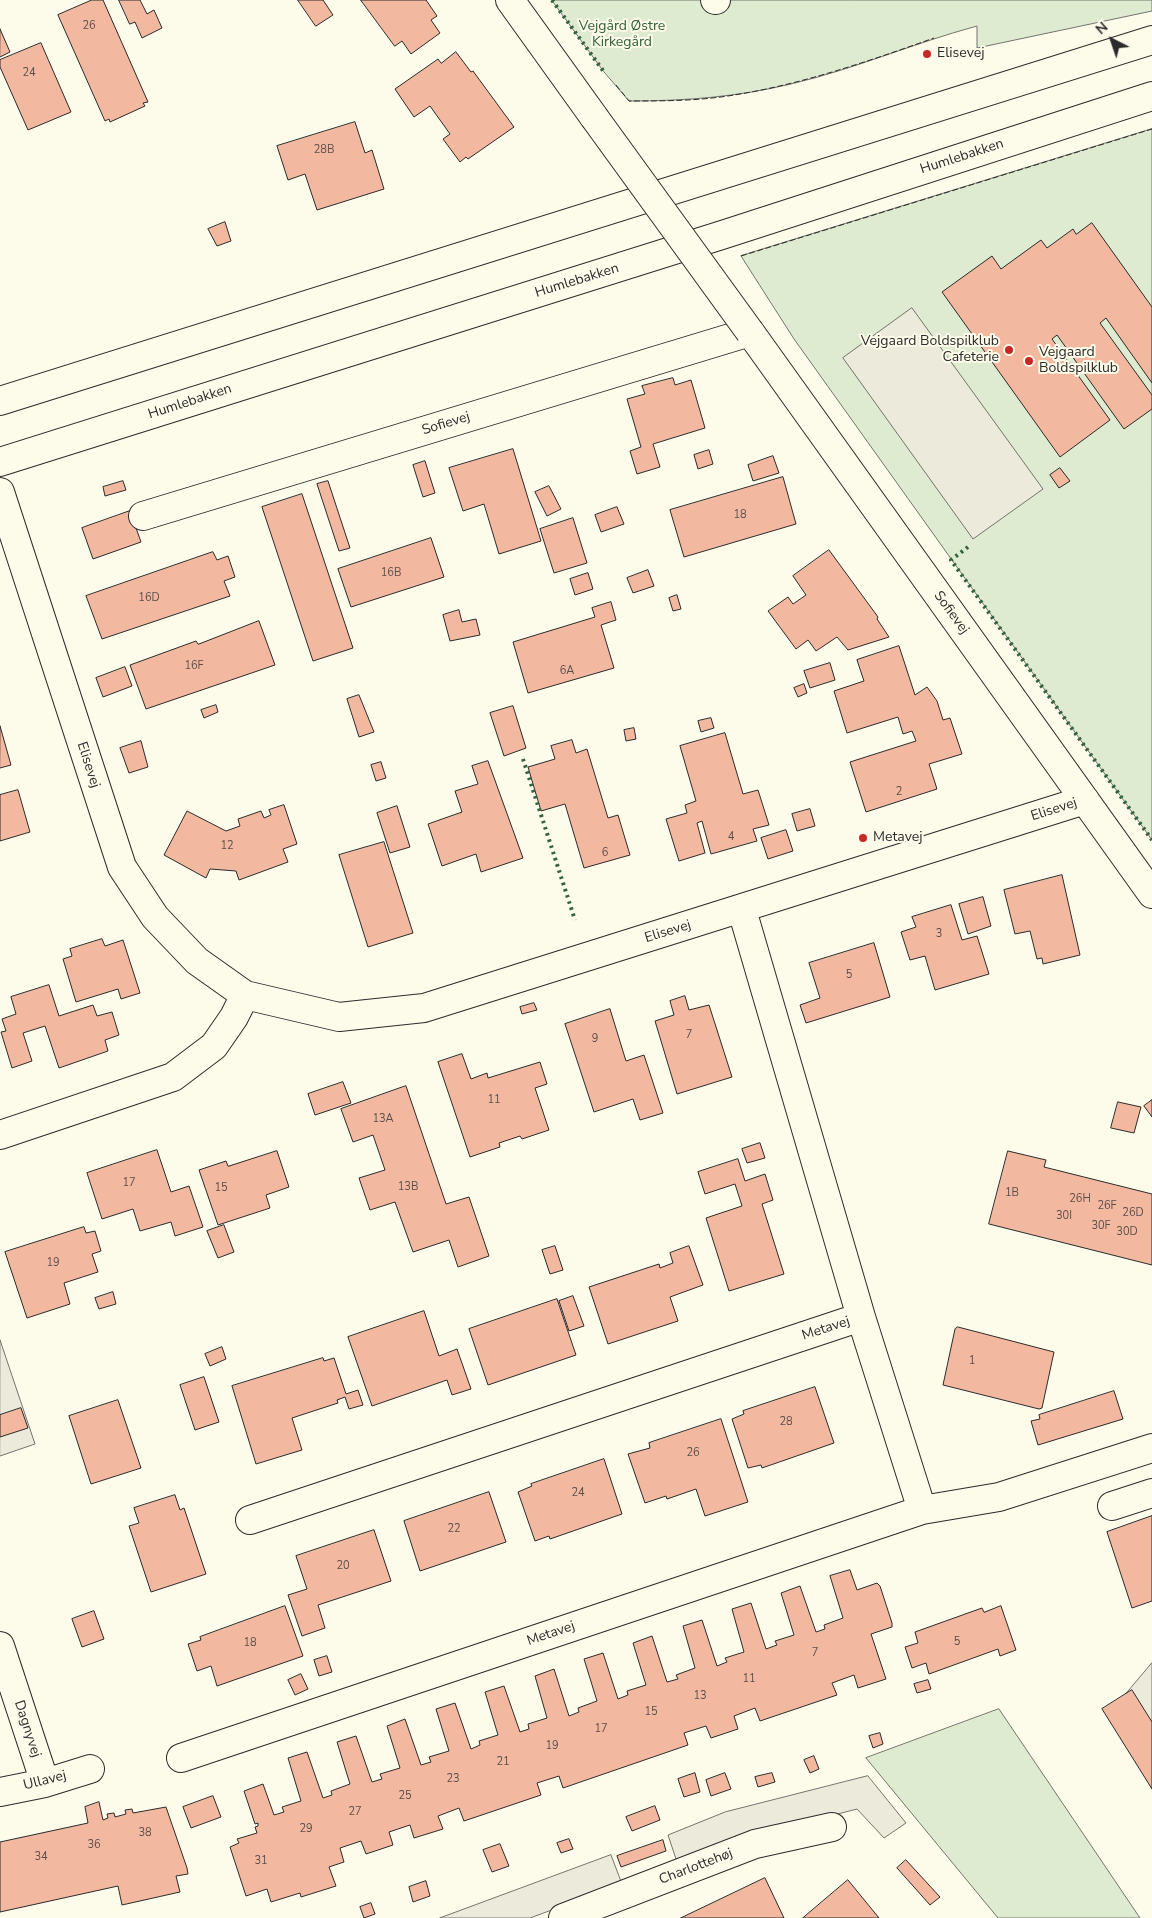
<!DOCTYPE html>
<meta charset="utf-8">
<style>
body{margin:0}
#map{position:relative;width:1152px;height:1918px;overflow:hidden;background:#fdfbea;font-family:"Nunito Sans",sans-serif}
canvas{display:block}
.north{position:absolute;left:1087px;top:15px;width:50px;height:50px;-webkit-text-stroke:4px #fdfbea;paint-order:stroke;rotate:319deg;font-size:14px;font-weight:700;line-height:20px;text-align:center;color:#2b2b2b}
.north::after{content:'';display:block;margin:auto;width:18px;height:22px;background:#2b2b2b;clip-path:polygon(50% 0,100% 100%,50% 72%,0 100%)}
</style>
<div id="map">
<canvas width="1152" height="1918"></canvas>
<div class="north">N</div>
</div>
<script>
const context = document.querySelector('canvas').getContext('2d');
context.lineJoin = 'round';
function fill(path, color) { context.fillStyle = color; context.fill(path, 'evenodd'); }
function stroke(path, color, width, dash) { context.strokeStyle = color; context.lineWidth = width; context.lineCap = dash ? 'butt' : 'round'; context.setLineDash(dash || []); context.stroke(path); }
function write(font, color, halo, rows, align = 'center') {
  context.font = font + ' "Nunito Sans",sans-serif'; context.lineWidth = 4; context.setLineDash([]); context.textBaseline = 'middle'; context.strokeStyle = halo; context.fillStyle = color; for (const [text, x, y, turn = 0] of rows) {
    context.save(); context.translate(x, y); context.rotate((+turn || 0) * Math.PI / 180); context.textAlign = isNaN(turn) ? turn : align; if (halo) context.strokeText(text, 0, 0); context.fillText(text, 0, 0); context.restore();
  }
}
const green = new Path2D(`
 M552 0H1152V11L977 48V26C914 43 855 69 791 84 737 97 684 101 629 101L604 72Z
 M1152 129V840L794 339 741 256Z
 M999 1709 1140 1918H998L866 1758Z`);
fill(green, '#deebd1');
stroke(green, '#74746e', 1);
const parking = new Path2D(`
 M912 308 1043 489 973 539 843 358Z
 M0 1340 35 1444 0 1456Z
 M1152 1663V1736L1126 1694Z
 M868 1776 906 1823 884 1838 857 1809 737 1840 677 1862 668 1835 725 1812Z
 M611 1855 622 1884 530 1918H440Z`);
fill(parking, '#eceadb');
stroke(parking, '#74746e', 1);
const building = new Path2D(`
 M92 0H103L148 102 143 103 145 106 110 122 109 119 105 121 58 15Z
 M119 0H140L147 14 154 10 162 28 142 38 135 22 130 24Z
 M298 0H323L333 15 316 26Z
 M361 0H426L437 16 431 20 440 33 411 54 402 41 395 46Z
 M0 29 10 52 0 57Z
 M41 43 71 112 28 130 0 67V60Z
 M456 52 471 72 473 71 514 127 468 159 466 157 460 162 443 139 450 134 430 106 414 117 395 89 438 59 441 63Z
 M355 122 365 153 372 150 384 189 317 210 305 174 288 180 277 146Z
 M225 222 231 241 217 246 208 229Z
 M1092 223 1152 307V383L1106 318 1100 323 1152 395V409L1124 429 1057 335 1052 339 1110 420 1060 457 942 292 992 256 1001 269 1041 240 1047 248 1073 229 1076 234Z
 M673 378 675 385 691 380 705 428 653 444 660 467 637 474 630 451 641 447 627 399 645 394 642 386Z
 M513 449 541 541 499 554 484 504 463 511 449 468Z
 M709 450 713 464 698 469 694 455Z
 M773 456 779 473 753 481 748 465Z
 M425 461 435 493 423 497 413 465Z
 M1060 468 1070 481 1059 488 1050 475Z
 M783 477 796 524 684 557 670 510Z
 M123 481 126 490 105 496 103 487Z
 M328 481 350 548 339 551 317 484Z
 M549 486 561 509 547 516 535 492Z
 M302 494 353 648 313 661 262 507Z
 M617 507 624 524 601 532 595 515Z
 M130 511 141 542 93 559 82 528Z
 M573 518 587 563 554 573 540 529Z
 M431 538 444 577 351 607 338 569Z
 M829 550 878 617 877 619 889 637 848 650 837 637 816 651 808 640 796 649 768 611 788 597 793 604 806 595 793 576Z
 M213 552 217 560 228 556 235 577 224 581 230 596 102 639 86 596Z
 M648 570 654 586 633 593 627 578Z
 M588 573 593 589 575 595 570 579Z
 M677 595 681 609 673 611 669 598Z
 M611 602 616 620 601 625 614 668 528 693 513 642 595 617 592 608Z
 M459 610 462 622 476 619 480 635 450 641 443 615Z
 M259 621 275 665 146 709 130 665 196 641 198 644Z
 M899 646 915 695 927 687 937 701 943 720 950 718 962 754 929 764 937 789 866 812 850 762 916 741 912 731 903 734 898 717 847 733 834 691 864 681 857 660Z
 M830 663 835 680 810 688 804 671Z
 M125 667 132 686 103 697 96 678Z
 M804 684 807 693 798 697 794 688Z
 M359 695 374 732 359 737 347 699Z
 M216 705 218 712 204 718 201 710Z
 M513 706 526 748 504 756 490 713Z
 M711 718 714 728 701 732 698 721Z
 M0 726 11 765 0 768Z
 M634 728 636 739 626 741 624 730Z
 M725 733 743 794 758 790 769 825 753 829 757 841 711 854 702 821 697 823 705 853 679 861 666 819 687 813 685 805 696 801 680 746Z
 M572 740 576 753 587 749 608 818 618 815 630 855 584 868 565 804 541 811 528 767 555 759 551 746Z
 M141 741 148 767 129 773 120 748Z
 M488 761 523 858 481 872 476 854 442 866 428 824 462 812 455 791 478 784 472 766Z
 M381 762 386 778 376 781 371 765Z
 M18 790 30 832 0 841V795Z
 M284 805 297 844 283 849 288 862 239 880 236 871 210 869 206 878 164 855 187 811 226 831 240 826 238 819 261 811 264 818 271 815 269 810Z
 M397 806 410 847 390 853 377 813Z
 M810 809 815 826 797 831 792 814Z
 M786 830 793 851 768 859 761 838Z
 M384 842 413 933 368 947 339 855Z
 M1062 875 1080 955 1043 964 1042 958 1037 959 1030 931 1015 934 1004 890Z
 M983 897 991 926 968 934 959 904Z
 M951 905 962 940 977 936 989 974 935 990 925 956 910 960 901 932 916 927 912 917Z
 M102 939 105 946 123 940 140 993 121 999 118 989 76 1002 63 959 72 956 70 949Z
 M874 943 890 997 806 1023 800 1005 820 998 809 963Z
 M49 985 59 1016 93 1005 97 1016 112 1012 119 1035 105 1040 108 1051 59 1068 45 1026 23 1033 32 1061 12 1068 1 1032 6 1031 2 1019 16 1014 11 997Z
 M685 996 689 1010 709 1005 732 1077 677 1094 655 1021 674 1015 670 1001Z
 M534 1003 537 1010 522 1014 520 1007Z
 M610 1009 626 1061 644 1055 663 1113 640 1120 633 1099 594 1112 565 1024Z
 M462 1054 471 1079 487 1073 488 1078 540 1062 547 1084 535 1088 549 1130 522 1139 520 1136 499 1143 500 1147 470 1157 438 1062Z
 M343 1082 351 1103 315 1115 308 1094Z
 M406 1086 446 1204 469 1197 489 1256 458 1267 449 1240 413 1252 395 1202 370 1210 359 1178 385 1170 373 1135 353 1142 341 1109Z
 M1152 1100V1117L1144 1106Z
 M1118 1102 1141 1107 1134 1133 1111 1128Z
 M760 1143 765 1158 747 1163 742 1149Z
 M157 1150 171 1192 189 1186 203 1227 175 1236 171 1222 140 1231 133 1209 102 1219 87 1173Z
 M277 1151 289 1187 266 1195 270 1208 218 1225 199 1170 226 1161 228 1166Z
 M1008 1151 1046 1160 1044 1167 1152 1194V1265L989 1224Z
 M738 1159 745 1181 765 1174 773 1200 762 1204 784 1274 729 1291 706 1218 742 1206 735 1184 705 1194 698 1172Z
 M224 1225 234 1252 218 1258 207 1231Z
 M84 1227 86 1233 95 1231 101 1251 92 1254 98 1272 64 1283 70 1304 27 1318 5 1252Z
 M555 1246 563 1270 550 1274 542 1250Z
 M689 1246 703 1285 670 1297 678 1321 608 1344 589 1287 659 1264 660 1268 673 1263 670 1253Z
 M113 1292 116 1304 99 1309 95 1298Z
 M573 1296 584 1326 569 1331 559 1301Z
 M557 1299 576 1355 488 1385 469 1329Z
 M424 1311 439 1356 457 1349 471 1389 452 1395 447 1380 372 1406 348 1337Z
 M958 1327 1054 1352 1042 1408 1039 1409 943 1385 955 1329Z
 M222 1347 226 1359 210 1366 205 1354Z
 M323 1358 324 1361 334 1358 346 1394 358 1390 363 1405 349 1409 345 1397 337 1400 338 1403 292 1418 302 1450 256 1464 232 1386Z
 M204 1377 219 1422 195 1430 180 1385Z
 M815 1387 834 1443 762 1468 761 1465 748 1468 732 1419 744 1414 743 1411Z
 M1114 1391 1123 1419 1038 1445 1031 1421 1040 1419 1039 1415Z
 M118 1400 141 1468 91 1484 69 1416Z
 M21 1408 28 1428 0 1437V1415Z
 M721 1419 748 1502 705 1516 696 1489 667 1499 666 1496 645 1503 628 1454 650 1448 649 1443Z
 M604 1459 622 1514 550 1539 549 1536 535 1541 518 1492 532 1486 531 1484Z
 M489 1492 506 1542 420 1571 404 1521Z
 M175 1495 180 1510 184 1508 206 1574 151 1592 129 1526 139 1523 134 1508Z
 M1152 1516V1601L1132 1608 1107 1532Z
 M374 1530 391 1581 318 1605 325 1628 302 1636 288 1595 307 1589 296 1556Z
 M850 1570 857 1590 877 1583 880 1586 892 1623V1627L871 1634 886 1679 858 1688 854 1675 832 1683 837 1695 760 1721 755 1708 734 1716 738 1729 711 1738 706 1726 684 1733 688 1745 563 1788 559 1776 537 1783 541 1795 464 1821 459 1808 438 1816 443 1829 414 1838 410 1825 389 1832 393 1845 366 1854 361 1841 340 1848 344 1862 329 1867 336 1886 301 1897 300 1893 271 1902 267 1889 246 1896 230 1847 239 1843 237 1839 257 1833 255 1827 258 1826V1823L255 1824 244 1791 263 1784 274 1815 284 1812 282 1807 301 1801 288 1758 307 1752 323 1798 332 1795 331 1791 350 1784 337 1742 356 1736 372 1782 382 1779 380 1774 400 1768 387 1726 405 1719 421 1765 431 1762 429 1757 449 1751 436 1709 455 1703 471 1749 480 1745 479 1741 498 1735 485 1692 504 1686 520 1732 529 1729 528 1724 547 1718 535 1676 554 1669 569 1716 579 1712 578 1708 597 1701 584 1659 603 1653 618 1699 628 1695 627 1691 646 1685 633 1643 652 1636 667 1682 678 1679 676 1675 695 1668 683 1626 702 1620 717 1666 727 1662 725 1658 744 1652 732 1609 751 1603 766 1649 777 1645 775 1641 794 1635 781 1593 800 1586 816 1632 825 1629 824 1625 843 1618 830 1576Z
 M285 1606 303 1656 217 1686 211 1666 197 1671 188 1644 201 1640 200 1637Z
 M1001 1606 1016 1650 1000 1656 998 1649 929 1674 926 1663 912 1668 905 1647 918 1643 915 1632 982 1608 984 1612Z
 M94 1611 104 1639 82 1647 72 1619Z
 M327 1656 332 1672 319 1676 314 1660Z
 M301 1674 308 1689 295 1695 288 1680Z
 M928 1680 931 1689 917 1693 914 1684Z
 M1132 1690 1152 1722V1789L1102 1709Z
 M880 1733 883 1744 873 1748 869 1736Z
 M814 1756 819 1769 810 1773 804 1760Z
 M695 1773 700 1792 684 1797 678 1779Z
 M725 1773 731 1789 711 1796 706 1780Z
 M772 1773 775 1782 758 1787 755 1777Z
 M213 1796 221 1817 191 1828 183 1807Z
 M99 1802 103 1820 108 1818 107 1814 114 1813 115 1817 126 1814 125 1810 132 1809 133 1813 166 1807 187 1868 188 1874 176 1876 180 1892 122 1905 118 1886 0 1912V1842L88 1823 85 1807Z
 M655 1806 660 1820 632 1831 626 1817Z
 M569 1839 573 1849 561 1853 557 1843Z
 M663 1840 666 1851 621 1867 617 1856Z
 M500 1844 509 1866 492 1872 483 1850Z
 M906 1860 940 1897 930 1905 897 1868Z
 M765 1878 784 1918H681Z
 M848 1880 879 1918H803Z
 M426 1881 430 1896 413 1902 409 1887Z
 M371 1903 375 1914 364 1918 360 1907Z`);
fill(building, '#f2b8a0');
stroke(building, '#2b2b2b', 1);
const minor = new Path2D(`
 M510 0 594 117
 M715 0H716
 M0 401 1152 40
 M0 462 722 235 1152 96
 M0 492 122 867 155 917 197 961 245 995 339 1017 424 1008 1085 800
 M143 516 750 332 1152 894
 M0 1135 173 1077 214 1046 234 1017 245 995
 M1112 1506 1152 1493
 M922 1510 999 1497 1152 1448
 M250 1520 861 1317
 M0 1646 45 1783
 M181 1758 922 1510 861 1317 742 910
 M0 1792 45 1783 90 1769
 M563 1918 755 1844 832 1827`);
stroke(minor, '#2b2b2b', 30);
stroke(minor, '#fdfbea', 28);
const minorBridge = new Path2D(`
 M594 117 750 332`);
stroke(minorBridge, '#2b2b2b', 30, []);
stroke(minorBridge, '#fdfbea', 28);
stroke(new Path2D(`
 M552 0 604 72
 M968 547 951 560 1152 840
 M523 759 575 920`), '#34623c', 4, [2.5, 4]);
stroke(new Path2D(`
 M616 85 629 101C662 101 695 101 728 96 800 85 866 62 934 38
 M741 256 1152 129`), '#2b2b2b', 1, [6, 2.5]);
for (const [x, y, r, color] of [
 [927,54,5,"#c62828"],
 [1009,350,5,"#c62828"],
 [1029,361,5,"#c62828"],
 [863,838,5,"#c62828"]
]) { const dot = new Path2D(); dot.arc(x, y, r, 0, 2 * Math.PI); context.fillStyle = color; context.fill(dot); stroke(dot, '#fdfbea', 2); }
write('11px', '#5d4e48', null, [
 ["26",89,26],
 ["24",29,73],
 ["28B",324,150],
 ["18",740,515],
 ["16B",391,573],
 ["16D",149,598],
 ["16F",194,666],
 ["6A",567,671],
 ["2",899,792],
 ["4",731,837],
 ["12",227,846],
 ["6",605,853],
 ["3",939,934],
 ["5",849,975],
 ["7",689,1035],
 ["9",595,1039],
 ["11",494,1100],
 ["13A",383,1119],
 ["17",129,1183],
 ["13B",408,1187],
 ["15",221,1188],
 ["1B",1012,1193],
 ["26H",1080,1199],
 ["26F",1107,1206],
 ["26D",1133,1213],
 ["30I",1064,1216],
 ["30F",1101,1226],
 ["30D",1127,1232],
 ["19",53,1263],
 ["1",972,1361],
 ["28",786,1422],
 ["26",693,1453],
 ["24",578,1493],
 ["22",454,1529],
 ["20",343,1566],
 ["5",957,1642],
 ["18",250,1643],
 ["7",815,1653],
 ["11",749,1679],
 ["13",700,1696],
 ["15",651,1712],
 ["17",601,1729],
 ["19",552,1746],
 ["21",503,1762],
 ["23",453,1779],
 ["25",405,1796],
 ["27",355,1812],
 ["29",306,1829],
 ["38",145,1833],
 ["36",94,1845],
 ["34",41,1857],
 ["31",261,1861]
]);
write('14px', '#34623c', '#fdfbea', [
 ["Vejgård Østre",622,27],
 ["Kirkegård",622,43]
]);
write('14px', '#2b2b2b', '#fdfbea', [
 ["Elisevej",937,54],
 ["Vejgaard Boldspilklub",999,342,"right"],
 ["Cafeterie",999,358,"right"],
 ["Vejgaard",1039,353],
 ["Boldspilklub",1039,369],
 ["Metavej",873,838]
], 'left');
write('14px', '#2b2b2b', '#fdfbea', [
 ["Humlebakken",962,157,-18],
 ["Humlebakken",577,281,-17],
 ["Humlebakken",190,402,-18],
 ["Sofievej",446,424,-17],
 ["Sofievej",951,613,54],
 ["Elisevej",88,765,72],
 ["Elisevej",1054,810,-18],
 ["Elisevej",668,932,-17],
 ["Metavej",826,1329,-18],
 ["Metavej",551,1634,-19],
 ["Dagnyvej",27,1729,72],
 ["Ullavej",45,1781,-14],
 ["Charlottehøj",696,1867,-21]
]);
</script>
